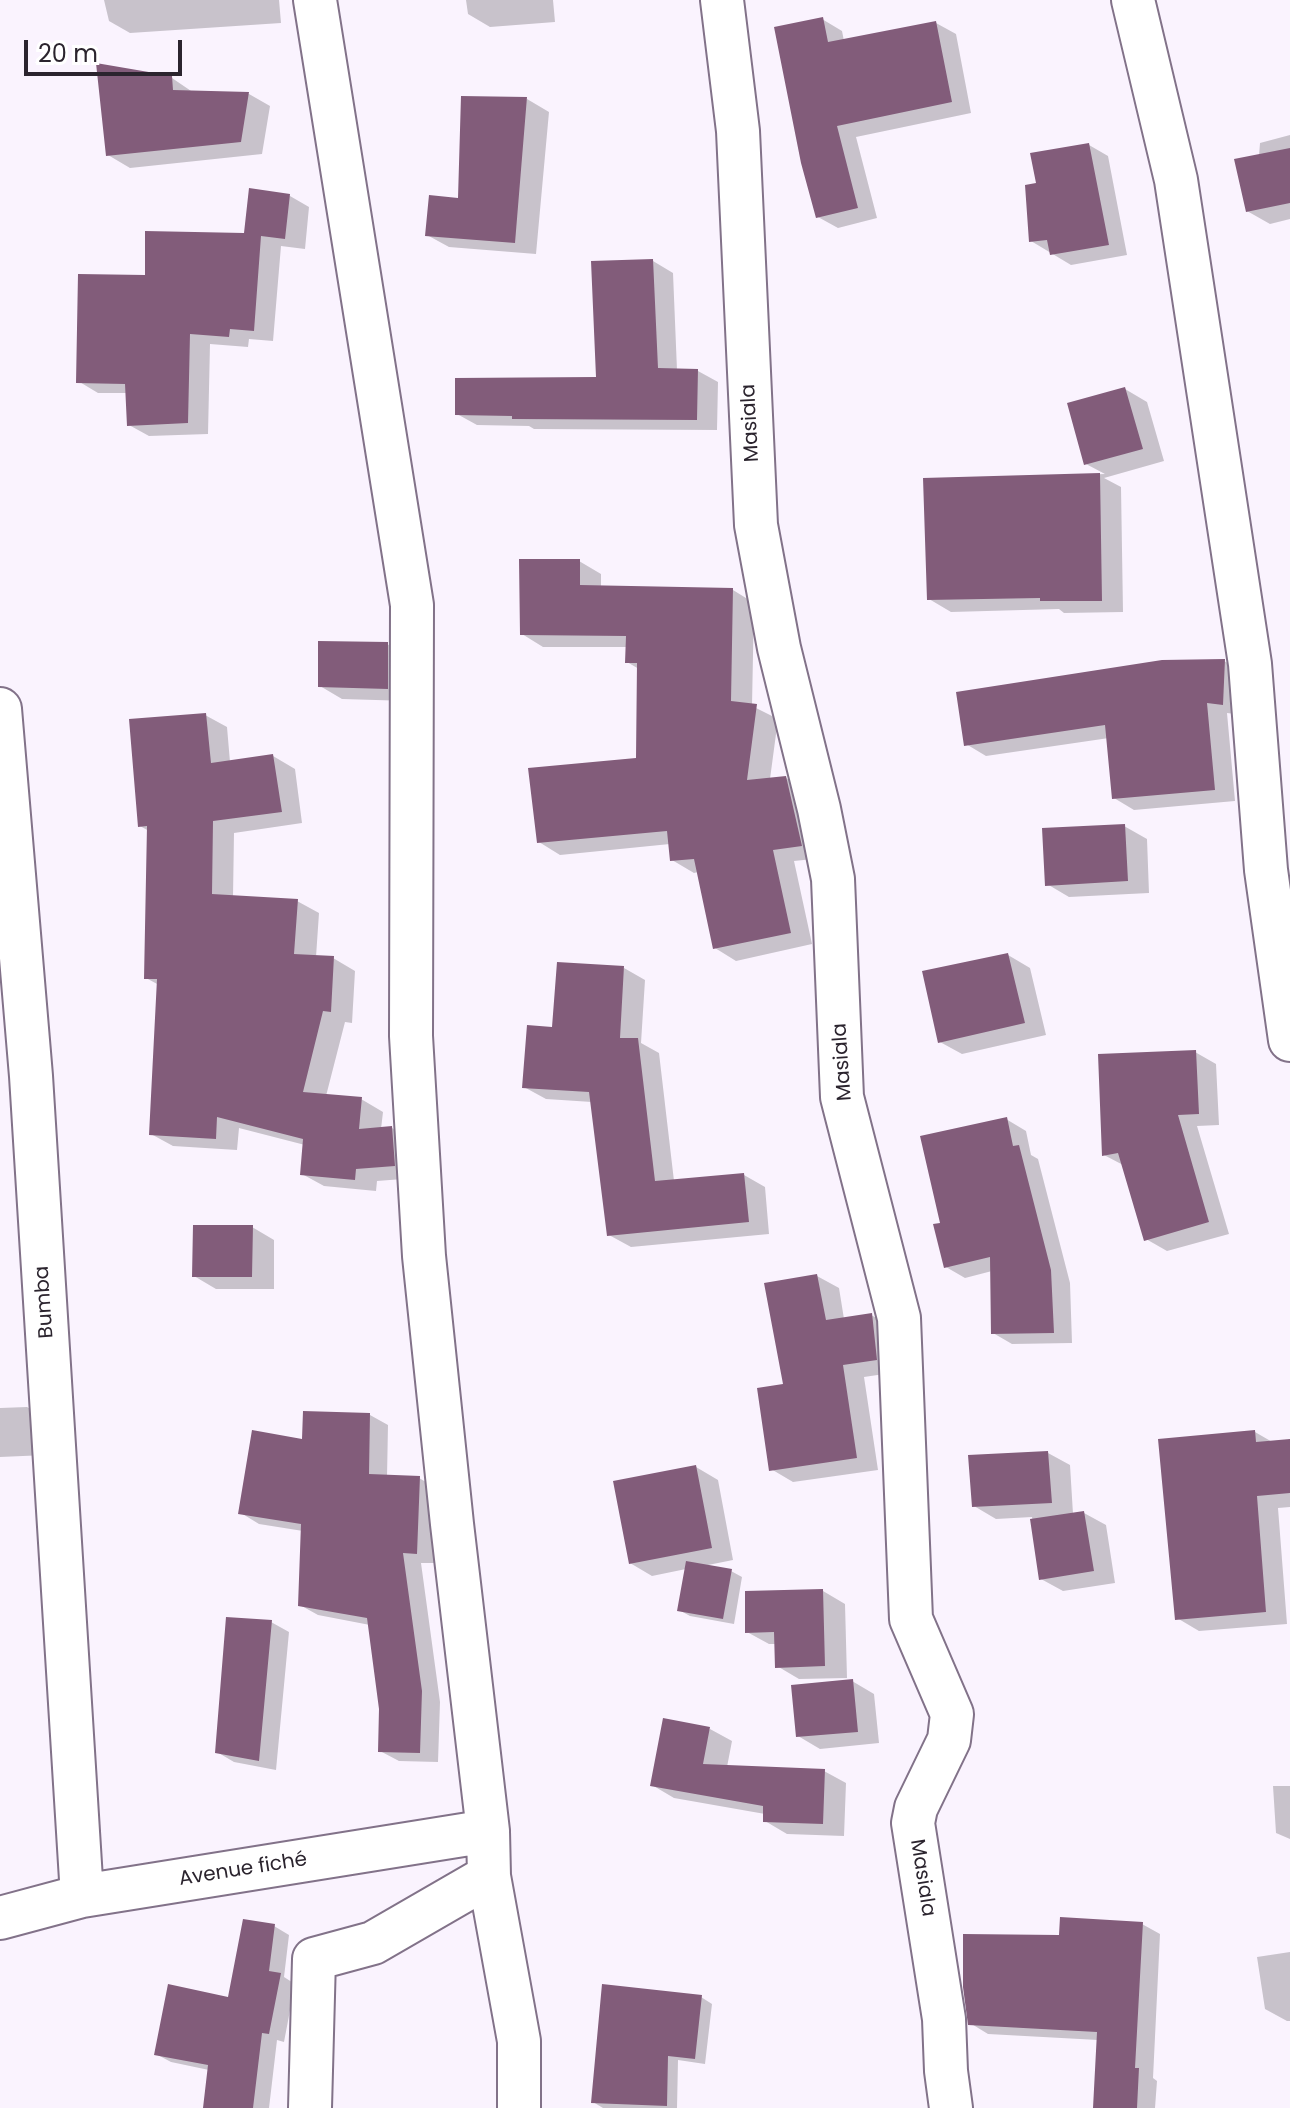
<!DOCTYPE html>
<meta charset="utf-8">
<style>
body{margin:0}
#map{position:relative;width:1290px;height:2108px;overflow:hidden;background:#faf3fe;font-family:Poppins,sans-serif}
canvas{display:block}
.scale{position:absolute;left:24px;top:40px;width:158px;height:36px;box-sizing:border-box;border:4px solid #2b242e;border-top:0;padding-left:10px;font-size:24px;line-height:28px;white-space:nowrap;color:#2b242e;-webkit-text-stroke:6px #fff;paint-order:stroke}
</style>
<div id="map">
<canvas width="1290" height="2108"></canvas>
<div class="scale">20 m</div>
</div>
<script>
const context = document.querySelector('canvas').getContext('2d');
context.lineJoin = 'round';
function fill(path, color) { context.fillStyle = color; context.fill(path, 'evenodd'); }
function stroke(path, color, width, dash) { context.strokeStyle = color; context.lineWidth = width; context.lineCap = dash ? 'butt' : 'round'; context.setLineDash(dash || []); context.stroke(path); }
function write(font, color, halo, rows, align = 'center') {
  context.font = font + ' Poppins,sans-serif'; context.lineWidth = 8; context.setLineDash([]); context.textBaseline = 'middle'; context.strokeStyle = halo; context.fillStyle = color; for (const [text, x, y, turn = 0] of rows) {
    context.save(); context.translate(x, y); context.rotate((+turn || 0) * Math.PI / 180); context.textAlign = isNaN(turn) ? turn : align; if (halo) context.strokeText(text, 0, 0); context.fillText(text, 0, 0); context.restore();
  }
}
fill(new Path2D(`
 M104 0H279L281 23 130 33 109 21Z
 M466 0H553L555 22 490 27 468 14Z
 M822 19 842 31 844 41 936 23 956 34 971 113 856 137 877 218 838 228 818 217Z
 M172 78 194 93 249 94 270 106 262 154 130 168 108 155Z
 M527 99 549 112 536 254 449 247 427 235 460 200Z
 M1290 135V219L1270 224 1247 211 1259 156 1260 143Z
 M1089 145 1108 156 1127 255 1071 265 1031 241 1038 185Z
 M251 191 290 196 309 207 305 249 281 246 273 341 249 339 248 347 210 344 208 434 149 436 129 425 127 393H98L78 381 147 277 245 235Z
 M653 261 673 273 677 370 698 371 718 382 717 430 534 429 529 426 477 425 457 414 598 379Z
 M1125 389 1147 402 1164 461 1104 478 1121 487 1123 612 1064 613 1059 609 951 612 929 599 925 480 1105 474 1086 464Z
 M579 561 601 574V588L733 590 754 603 752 706 778 719 770 779 786 778 807 790 823 858 794 861 812 944 736 961 715 948 698 872 694 873 672 860 670 844 560 855 539 842 638 759 639 669 627 662 628 647H543L522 634Z
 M387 644 409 656V701L342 699 320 686Z
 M1224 661 1245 672 1243 715 1227 713 1235 801 1134 810 1114 798 1109 738 986 756 966 744Z
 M205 715 227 727 230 762 273 756 295 769 302 823 234 833 233 897 297 901 319 913 316 957 333 958 355 971 352 1023 345 1022 326 1096 361 1099 383 1112 381 1129 392 1128 414 1141 416 1178 377 1181 376 1191 324 1186 302 1174 305 1145 239 1128 237 1150 173 1146 151 1134 159 985 146 978 149 831 140 826Z
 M1124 826 1147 839 1149 893 1069 897 1047 884Z
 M1008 955 1030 968 1046 1035 962 1054 940 1042Z
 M624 968 645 980 641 1043 659 1053 674 1181 744 1175 765 1187 769 1234 631 1247 609 1235 592 1102 546 1099 524 1087Z
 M1195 1052 1216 1064 1219 1125 1197 1126 1229 1234 1167 1251 1146 1239 1125 1166 1104 1155Z
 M1006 1119 1026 1131 1031 1155 1038 1159 1070 1283 1072 1343 1012 1344 993 1333 992 1271 965 1278 946 1267 942 1224Z
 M252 1227 274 1240V1289H216L194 1276Z
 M817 1276 839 1288 844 1319 871 1315 893 1327 898 1372 864 1377 878 1470 793 1482 771 1469 785 1385Z
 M27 1407 43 1416 46 1455 0 1457V1408Z
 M370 1415 388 1425 387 1477 419 1478 438 1489 435 1563H421L440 1702 438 1762 399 1761 380 1751 381 1709 370 1625 318 1615 300 1605 303 1531 259 1524 241 1513 304 1441Z
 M1255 1432 1274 1443 1290 1441V1507L1278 1508 1287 1624 1199 1631 1177 1618Z
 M1048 1453 1070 1465 1073 1514 1084 1513 1106 1525 1115 1583 1063 1591 1041 1579 1032 1517 996 1519 974 1506Z
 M696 1467 718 1480 733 1560 703 1566 731 1571 742 1577 734 1624 690 1616 679 1610 686 1569 652 1576 630 1563Z
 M823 1591 845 1604 847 1678 799 1679 777 1666 776 1644H769L747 1632Z
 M271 1622 289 1632 276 1770 234 1762 217 1752Z
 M852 1681 874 1694 879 1743 820 1749 798 1736Z
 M710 1729 732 1741 727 1767 824 1771 846 1783 844 1836 787 1834 765 1821V1814L674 1798 652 1785Z
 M1273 1786H1290V1839L1276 1833Z
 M1142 1924 1160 1934 1153 2078 1157 2081 1155 2108H1095L1098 2040 988 2034 970 2023 1061 1937Z
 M274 1926 289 1935 284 1977 295 1984 284 2042 277 2040 269 2108H205L209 2070 171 2062 156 2054 230 1999Z
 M1290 1952V2021H1287L1265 2009 1257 1957Z
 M701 1997 712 2004 705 2064 678 2060 677 2108H603L593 2102Z`), '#0003');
fill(new Path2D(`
 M823 17 828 42 936 21 952 102 837 126 858 208 816 218 801 163 774 27Z
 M96 63 172 76 173 90 249 92 241 142 106 156Z
 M461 96 527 97 515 243 425 236 429 195 458 198Z
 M1089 143 1109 245 1050 255 1047 240 1029 242 1025 185 1036 183 1030 153Z
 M1290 148V203L1246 212 1234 159Z
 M249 188 290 194 285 239 261 236 254 331 230 329 229 337 190 334 188 423 127 426 125 384 76 383 78 274 145 275V231L244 233Z
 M653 259 658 368 698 369 697 420 512 419V416L455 415V378L596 377 591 261Z
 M1125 387 1143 449 1084 465 1067 403Z
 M1100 473 1102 601H1040V598L927 600 923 478Z
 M519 559H580V585L733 588 731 701 757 704 747 780 786 776 802 846 773 850 791 933 713 949 694 859 670 861 667 831 537 843 528 768 636 758 637 663H625L626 636 520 635Z
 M318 641 388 642V689L318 687Z
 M1225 659 1223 705 1207 703 1215 790 1112 799 1105 725 964 746 956 692 1162 660Z
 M206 713 211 763 273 754 282 812 213 821 212 894 298 899 294 954 334 956 331 1012 323 1011 303 1092 362 1097 359 1129 392 1126 395 1166 356 1169 355 1180 300 1175 303 1139 217 1117 216 1139 149 1135 157 979H144L147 826 138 827 129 719Z
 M1125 824 1128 881 1045 886 1042 828Z
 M1008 953 1025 1023 938 1043 922 971Z
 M557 962 624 966 620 1038H638L655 1181 744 1173 749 1222 607 1236 589 1092 522 1088 527 1025 552 1027Z
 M1196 1050 1199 1114 1178 1115 1209 1222 1144 1241 1118 1153 1102 1156 1098 1054Z
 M1007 1117 1013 1146 1019 1145 1051 1270 1054 1333 991 1334 990 1257 944 1268 933 1224 940 1223 920 1136Z
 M193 1225H253L252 1277H192Z
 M817 1274 826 1320 872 1313 877 1360 843 1365 857 1458 769 1471 757 1388 783 1384 764 1283Z
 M303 1411 370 1413 369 1474 420 1476 417 1554 403 1553 422 1691 420 1753 378 1752 379 1709 367 1618 298 1606 301 1524 238 1514 252 1430 302 1439Z
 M1255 1430 1256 1442 1290 1439V1493L1257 1496 1266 1612 1175 1620 1158 1439Z
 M1048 1451 1052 1503 972 1507 968 1455Z
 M696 1465 712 1548 629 1564 613 1481Z
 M1084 1511 1094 1571 1039 1580 1030 1519Z
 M686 1561 732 1569 723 1619 677 1611Z
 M823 1589 825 1666 775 1668 774 1632 745 1633V1591Z
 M226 1617 272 1620 259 1761 215 1753Z
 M853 1679 858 1732 796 1737 791 1685Z
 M663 1718 710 1727 703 1764 825 1769 823 1824 763 1822V1806L650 1786Z
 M1060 1917 1143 1922 1135 2068H1139L1137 2108H1093L1097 2032 968 2025 963 1987V1934L1059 1935Z
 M243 1919 275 1924 269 1971 281 1973 269 2034 262 2033 253 2108H203L208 2065 154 2055 168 1984 228 1997Z
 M602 1984 702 1995 695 2059 668 2056 667 2106 591 2103Z`), '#825c7a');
const street = new Path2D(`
 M315 0 412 605 411 1036 424 1256 452 1524 488 1831 489 1876 519 2041V2108
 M722 0 738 131 756 525 779 648 819 809 833 879 842 1097 899 1318 911 1619 952 1714 949 1740 916 1808 913 1823 944 2019 946 2071 951 2108
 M1133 0 1176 180 1250 664 1266 870 1290 1040
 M0 709 31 1076 82 1896
 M0 1918 82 1896 488 1831
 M310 2108 314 1959 373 1943 489 1876`);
stroke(street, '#827289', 46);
stroke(street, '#fff', 42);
write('20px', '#2b242e', '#fff', [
 ["Masiala",751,423,-93],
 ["Masiala",843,1062,-94],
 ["Bumba",45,1302,-94],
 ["Avenue fiché",243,1870,-9],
 ["Masiala",922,1878,81]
]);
</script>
